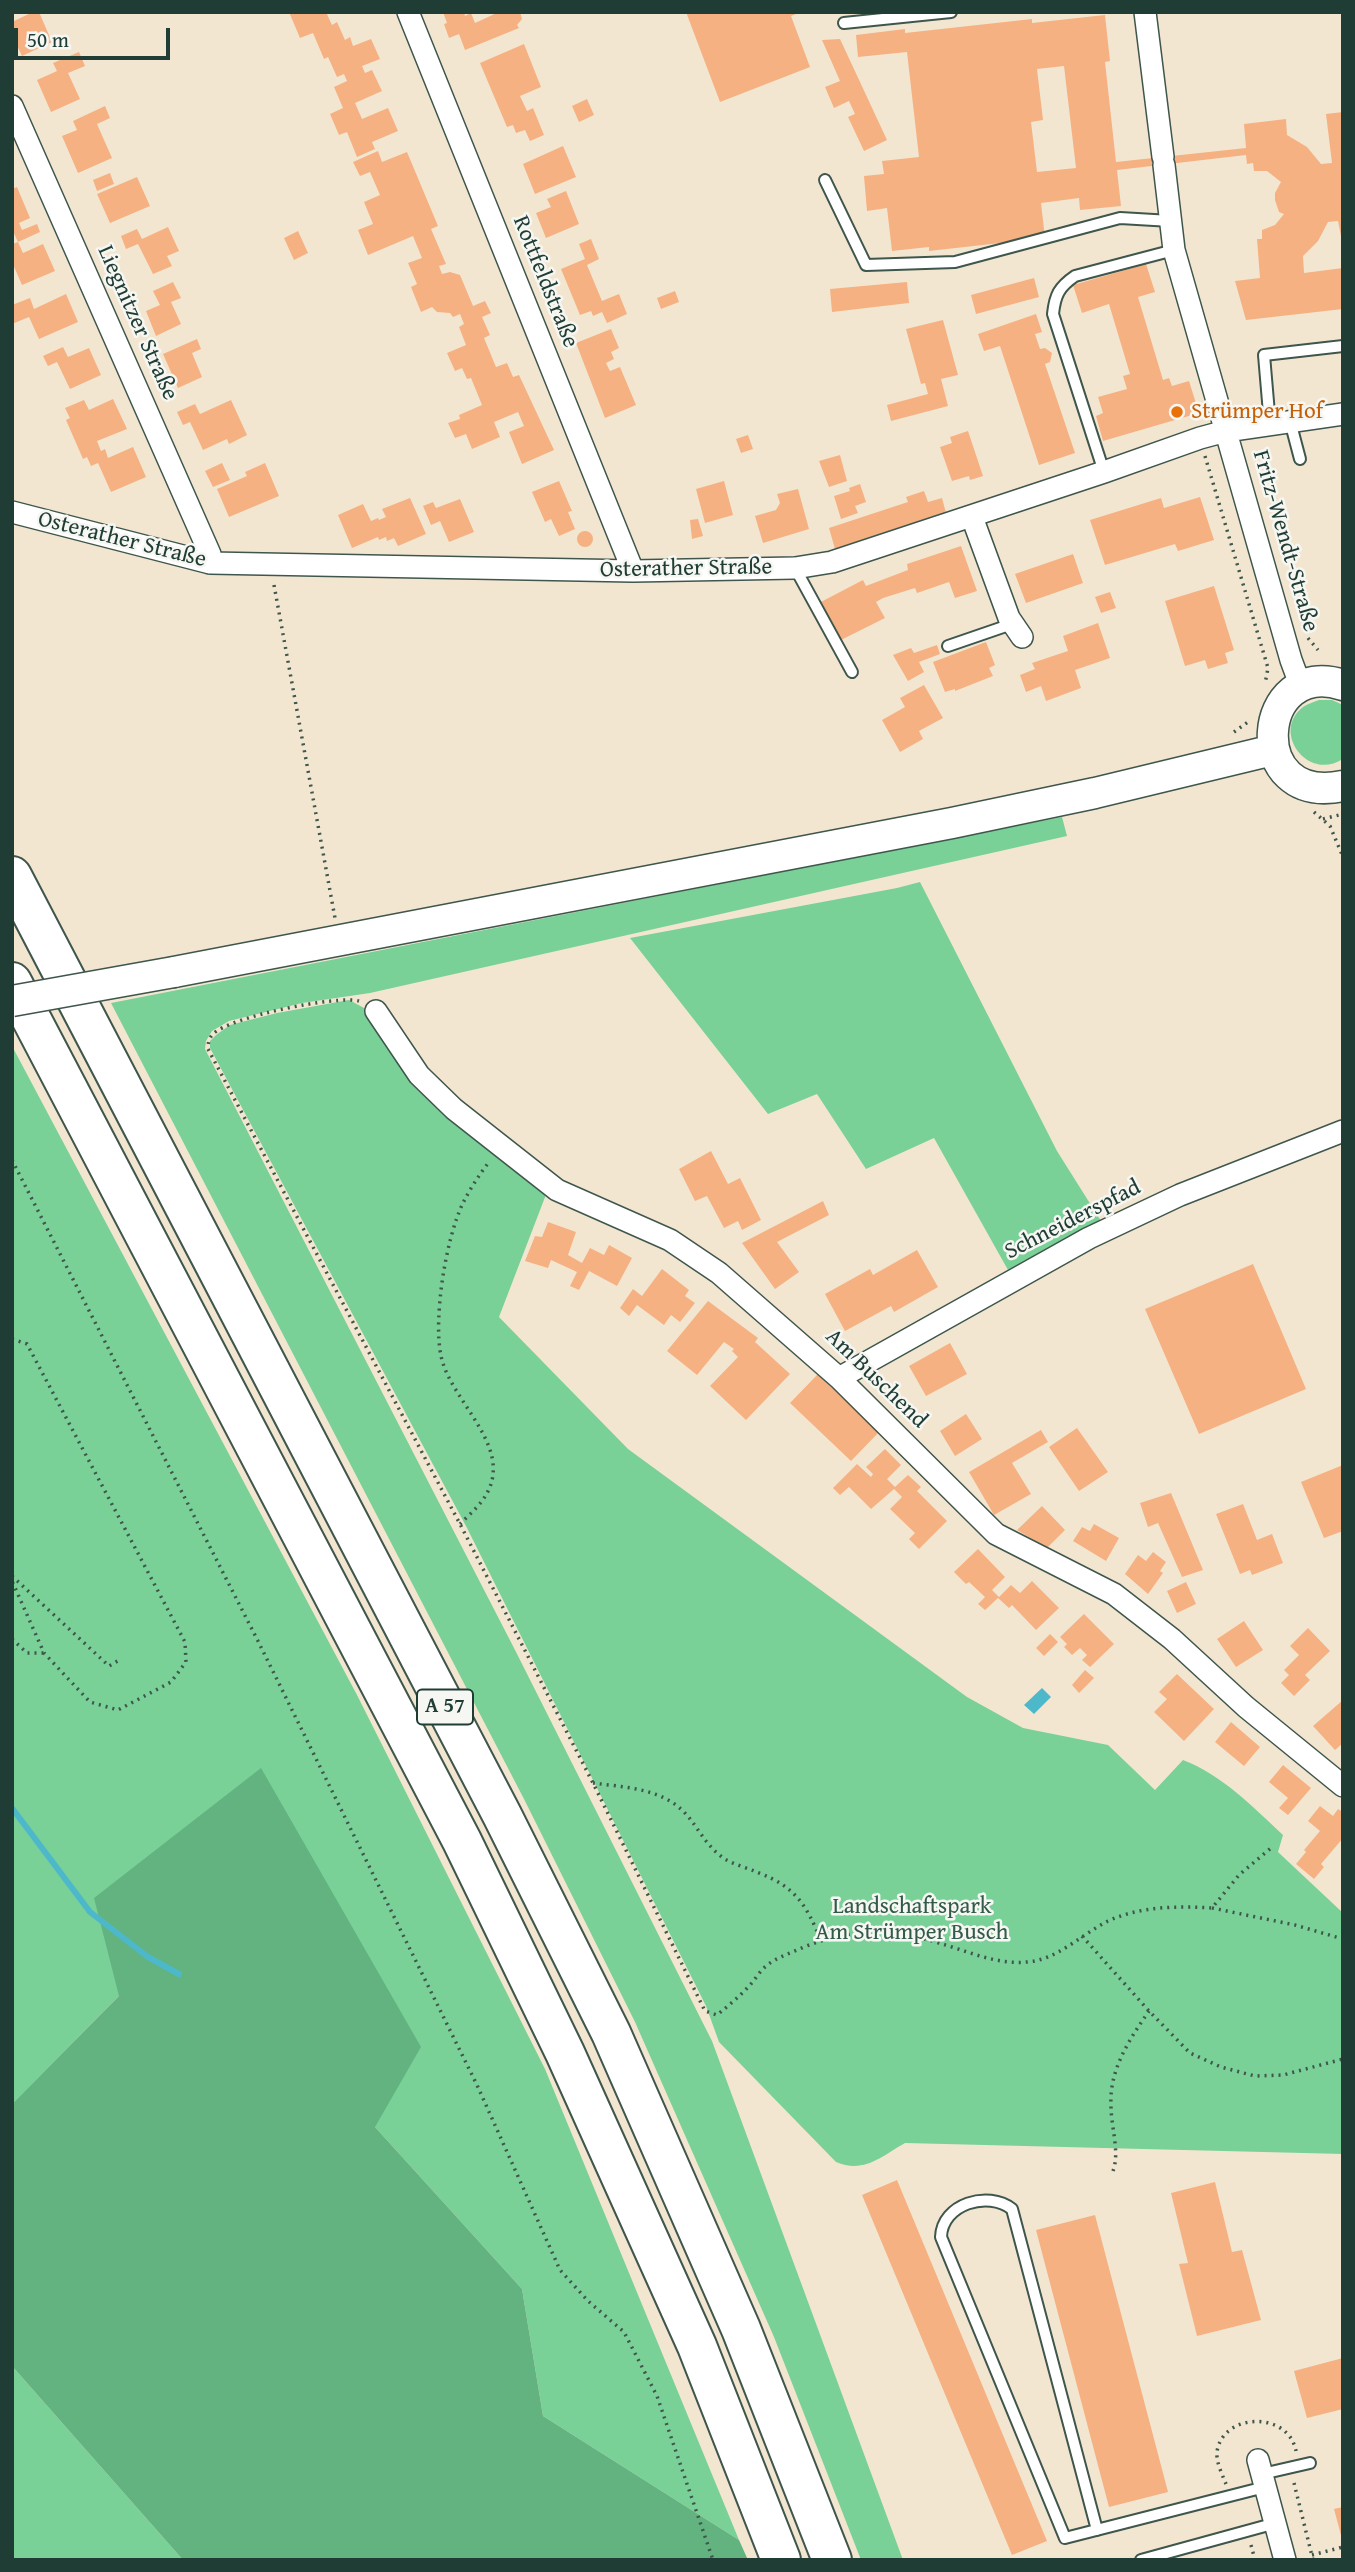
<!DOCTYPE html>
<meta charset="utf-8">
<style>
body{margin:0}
#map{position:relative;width:1355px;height:2572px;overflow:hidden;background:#f3e6d1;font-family:"Gentium Book Plus",serif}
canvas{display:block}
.frame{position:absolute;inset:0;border:14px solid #1f3d34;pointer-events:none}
.scale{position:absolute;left:14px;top:28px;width:156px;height:32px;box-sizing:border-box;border:4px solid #1f3d34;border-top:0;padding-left:9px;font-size:21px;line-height:24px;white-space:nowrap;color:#1f3d34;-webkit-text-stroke:5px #f6f6f2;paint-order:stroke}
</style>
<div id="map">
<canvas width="1355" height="2572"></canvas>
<div class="frame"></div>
<div class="scale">50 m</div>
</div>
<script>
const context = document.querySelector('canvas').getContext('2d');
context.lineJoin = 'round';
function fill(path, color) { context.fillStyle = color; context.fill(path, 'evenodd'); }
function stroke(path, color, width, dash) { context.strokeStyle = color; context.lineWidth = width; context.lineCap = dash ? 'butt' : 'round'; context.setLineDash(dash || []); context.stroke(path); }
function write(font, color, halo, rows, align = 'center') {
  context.font = font + ' "Gentium Book Plus",serif'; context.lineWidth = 5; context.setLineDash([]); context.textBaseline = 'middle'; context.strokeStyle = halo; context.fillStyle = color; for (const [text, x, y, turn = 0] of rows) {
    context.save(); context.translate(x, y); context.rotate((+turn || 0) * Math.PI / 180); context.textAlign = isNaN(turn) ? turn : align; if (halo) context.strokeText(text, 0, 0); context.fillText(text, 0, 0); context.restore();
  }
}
fill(new Path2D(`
 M1319 700H1332L1343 705V759C1307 782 1271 731 1303 707 1307 704 1314 702 1319 700Z
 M1062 817 1067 836 370 993 302 1003 229 1021 212 1031 206 1041 205 1049 514 1648 712 2041 903 2560H861L774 2337 635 2022 524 1799 111 1003Z
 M920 882 1057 1151 1101 1221 1008 1270 934 1138 866 1169 817 1094 768 1114 630 938 897 888Z
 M349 1000 366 1009 380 1033 547 1192 499 1317 628 1449 967 1697 1023 1728 1108 1745 1155 1790 1183 1760C1222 1775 1252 1806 1283 1835L1278 1852 1343 1913V2154L905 2143C882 2156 864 2174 836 2162L719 2042 706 2006 467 1528 210 1048V1041L216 1035 230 1025 277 1013Z
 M12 1046 357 1695 545 2069 739 2540 543 2416 522 2289 375 2127 119 1996 12 2104Z
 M12 2366 183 2560H12Z`), '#79d197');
fill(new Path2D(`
 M261 1768 421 2047 375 2127 522 2289 543 2416 739 2540 748 2560H183L12 2366V2104L119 1996 94 1898Z`), '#62b380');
fill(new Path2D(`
 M1042 1688 1051 1697 1034 1714 1024 1705Z`), '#4eb8cb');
stroke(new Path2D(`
 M12 1808 90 1912 148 1957 179 1974`), '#4eb8cb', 6);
fill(new Path2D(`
 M33 12H39L52 42 22 56 12 35V22Z
 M289 12H326L332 25 337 22 345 40 350 37 353 46 371 39 380 59 362 66 365 73 372 70 382 91 355 103 362 119 388 108 398 131 372 142 375 149 357 157 347 132 339 135 330 114 343 108 334 87 347 81 344 74 337 77 328 57 324 59 313 33 300 38Z
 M443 12H464L465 16 471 13 475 23 499 12H520L522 19 517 25 519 28 465 50 459 34 449 38 444 24 447 23Z
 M686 12H801L791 16 810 67 720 102Z
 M1105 15 1110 61 1105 62 1116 162 1246 148 1244 124 1286 119 1287 135 1307 147 1321 164 1332 163 1326 114 1343 112V246L1338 221 1328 222 1318 241 1303 256 1304 273 1343 268V309L1246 320 1235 281 1260 278 1257 239H1262V230L1275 225 1284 214 1279 212 1275 200V193L1281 182 1267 171H1254L1253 163 1247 164 1246 155 1117 170 1121 206 1080 210 1079 198 1041 203 1045 238 929 251V247L892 251 887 208 867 211 864 176 884 174 882 161 919 157 907 52 858 57 856 35 905 29V33L1032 19V23ZM1064 66 1076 168 1037 172 1031 122 1043 120 1037 69Z
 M840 39 887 140 864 151 848 117 855 114 849 101 834 108 825 87 840 81 822 40Z
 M524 44 541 87 520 96 527 111 533 108 544 135 530 141 525 130 516 133 513 125 507 127 480 63Z
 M79 52 85 66 68 73 80 99 51 112 37 80 57 71 53 63Z
 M587 99 594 115 579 122 572 106Z
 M105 106 110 118 97 124 112 158 78 173 62 136 77 130 73 121Z
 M563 146 576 177 535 194 523 164Z
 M378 151 382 162 407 152 438 226 431 229 446 264 439 266 442 274 450 272 460 275 473 306 485 301 491 313 482 317 490 335 484 338 496 367 507 363 513 377 519 375 554 450 522 464 509 432 524 426 518 412 494 422 500 437 472 449 466 434 455 438 448 423 460 419 459 415 482 405 471 378 467 379 462 368 455 371 447 353 466 345 459 327 464 324 460 314 453 317 450 313 437 312 432 307 421 312 411 287 417 284 408 263 422 258 413 236 368 255 358 230 373 224 364 202 380 195 370 172 360 176 353 162Z
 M110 173 114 184 97 191 93 180Z
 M137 177 150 206 110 223 97 194Z
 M17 187 30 218 19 223 22 230 37 224 40 232 18 242 12 229V189Z
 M566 191 579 224 546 238 536 213 551 207 547 199Z
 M168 227 179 251 167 256 172 266 153 274 138 244 126 249 121 236 137 229 142 239Z
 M298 231 308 253 294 260 284 238Z
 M591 239 599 259 587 265 602 301 619 294 627 314 607 323 602 312 593 316 591 311 580 315 561 269 585 259 579 244Z
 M18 242 23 253 43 244 55 271 22 285 12 262V244Z
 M1146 264 1155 292 1138 297 1163 380 1169 378 1172 386 1189 381 1199 413 1103 441 1096 416 1103 413 1098 397 1127 389 1123 376 1130 374 1109 304 1082 313 1073 285Z
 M1034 278 1039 297 976 314 971 295Z
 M173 282 181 298 171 302 181 324 156 336 146 311 160 305 153 291Z
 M907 282 909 303 832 312 830 289Z
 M675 291 679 302 661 309 657 298Z
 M66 294 78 322 39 339 29 317 12 324V305L30 298 34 309Z
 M1036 314 1042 332 1035 334 1040 349 1045 348 1052 353 1050 362 1045 364 1075 453 1039 465 1000 346 984 351 978 334Z
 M943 320 958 375 941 379 948 406 891 421 887 405 928 394 925 383 921 384 906 329Z
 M611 329 619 348 611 352 614 359 606 363 610 371 620 367 636 405 605 418 576 343Z
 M197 339 201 349 192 353 202 377 178 388 163 354Z
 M63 347 68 357 89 348 101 375 70 389 57 362 48 366 43 356Z
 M113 399 127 429 97 441 101 451 105 449 108 458 133 447 146 477 111 492 98 463 91 466 87 457 83 459 66 420 70 418 65 408 84 400 89 410Z
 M231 400 247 435 229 444 227 439 203 450 190 422 183 425 177 412 195 404 200 414Z
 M968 431 983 476 970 480 969 476 952 481 940 447 952 443 950 437Z
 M748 435 753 449 741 453 736 439Z
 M840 455 847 481 829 487 819 461Z
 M222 463 230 480 213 487 205 471Z
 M265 463 279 496 229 517 217 489 247 476 245 472Z
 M559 481 572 511 568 512 575 529 559 536 551 519 545 522 532 492Z
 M724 481 733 515 705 523 696 489Z
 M860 484 866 502 855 506 858 513 841 519 834 496 850 491 849 488Z
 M798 489 809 529 763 543 755 516 776 510 780 503 777 494Z
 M924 491 928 502 942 498 946 513 835 549 829 528 908 502 906 497Z
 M1200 497 1214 540 1178 551 1175 544 1105 565 1090 520 1161 498 1164 508Z
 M410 498 426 534 398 546 394 538 387 541 386 537 379 540 378 537 352 548 338 515 363 504 371 521 378 518 379 520 386 517 382 509Z
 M460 499 474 532 449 542 440 521 431 525 423 506 433 502 436 508Z
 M698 519 703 536 692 539 690 520Z
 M577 539a8 8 0 1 1 16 0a8 8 0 1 1-16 0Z
 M961 546 977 591 955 598 949 582 917 593 915 588 883 598 876 602 885 618 839 641 817 604 863 580 866 586 908 570 907 564Z
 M1073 554 1083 583 1026 603 1015 574Z
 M1214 586 1234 650 1225 653 1228 663 1208 669 1205 660 1185 666 1165 601Z
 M1110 592 1116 608 1101 613 1095 597Z
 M1098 623 1110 658 1075 670 1081 688 1046 701 1041 686 1026 692 1020 675 1035 669 1032 663 1068 651 1063 636Z
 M986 642 995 665 989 668 993 676 955 691V689L945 692 933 662Z
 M937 645 940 654 919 662 924 672 908 681 893 655 911 648 914 653Z
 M924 685 943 718 919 731 923 739 900 752 882 720 905 707 900 698Z
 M711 1151 728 1184 740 1178 761 1220 742 1230 738 1221 724 1228 707 1196 695 1201 679 1169Z
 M823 1201 829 1215 777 1242 799 1272 775 1289 742 1243Z
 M548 1222 576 1232 568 1255 582 1263 590 1248 604 1255 609 1245 632 1258 617 1286 589 1271 579 1290 570 1286 577 1272 551 1260 548 1268 525 1261 535 1236 542 1237Z
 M917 1250 938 1287 894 1312 891 1306 845 1331 825 1294 870 1269 873 1275Z
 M1253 1264 1306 1389 1199 1434 1145 1309Z
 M662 1269 689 1290 685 1296 695 1303 680 1322 671 1315 664 1325 637 1305 629 1316 620 1308 633 1289 642 1296Z
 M708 1301 758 1338 755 1342 790 1374 746 1420 710 1386 738 1357 732 1351 734 1349 724 1342 697 1375 667 1351Z
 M950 1343 967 1374 926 1396 909 1366Z
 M818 1374 879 1432 851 1461 790 1403Z
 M966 1414 982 1439 955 1456 940 1431Z
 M1077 1428 1108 1472 1079 1491 1049 1447Z
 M1041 1430 1048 1442 1012 1463 1031 1494 994 1515 969 1472Z
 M885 1449 901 1465 887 1479 895 1487 908 1475 921 1487 917 1491 947 1521 919 1549 909 1539 915 1533 890 1509 902 1497 894 1489 871 1509 849 1487 840 1495 833 1488 857 1464 871 1477 873 1474 866 1467Z
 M1343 1465V1531L1324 1538 1301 1482Z
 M1171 1493 1203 1570 1182 1577 1158 1523 1148 1527 1140 1503Z
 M1243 1504 1257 1540 1272 1534 1283 1563 1252 1575 1250 1570 1240 1574 1216 1514Z
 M1042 1506 1065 1530 1047 1548 1017 1530Z
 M1094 1524 1119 1538 1106 1561 1073 1541 1082 1527 1090 1531Z
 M978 1549 1005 1577 992 1590 999 1597 1011 1585 1020 1593 1032 1581 1059 1608 1036 1630 1012 1605 1009 1608 998 1598 985 1610 978 1604 985 1597 969 1582 966 1584 954 1572Z
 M1153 1552 1166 1562 1160 1571 1163 1573 1148 1594 1125 1574 1138 1555 1146 1561Z
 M1186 1582 1196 1604 1177 1613 1167 1591Z
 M1084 1614 1114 1644 1090 1667 1082 1660 1087 1655 1080 1648 1072 1655 1064 1647 1067 1644 1060 1637Z
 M1244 1621 1263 1650 1236 1667 1217 1639Z
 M1308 1628 1330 1651 1305 1675 1310 1680 1294 1696 1281 1683 1289 1675 1284 1670 1299 1655 1290 1646Z
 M1050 1634 1058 1642 1044 1656 1036 1648Z
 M1085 1670 1094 1678 1079 1693 1072 1685Z
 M1177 1674 1214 1709 1184 1741 1154 1712 1167 1699 1159 1692Z
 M1343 1700V1743L1335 1750 1313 1726Z
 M1231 1722 1260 1747 1244 1766 1215 1742Z
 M1283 1765 1311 1788 1288 1815 1279 1808 1288 1798 1269 1782Z
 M1320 1806 1333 1816 1338 1809 1343 1812V1838L1321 1864 1324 1867 1314 1879 1296 1864 1306 1852 1304 1850 1320 1831 1308 1821Z
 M897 2180 1047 2541 1012 2555 862 2195Z
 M1215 2182 1232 2252 1242 2250 1261 2320 1197 2336 1179 2264 1188 2263 1171 2193Z
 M1095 2215 1168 2492 1109 2507 1036 2230Z
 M1343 2358V2409L1307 2418 1294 2371Z
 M1343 2507V2539H1342L1334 2509Z`), '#f5b182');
const lane = new Path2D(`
 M844 23 951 12
 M825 180 866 265 955 262 1120 218 1171 221
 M1290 421 1300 459
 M1270 425 1264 355 1343 346
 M1104 472 1053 314C1055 295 1059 287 1075 276L1174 250
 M795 568 852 672
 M948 646 1012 624
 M1262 2474 1310 2463
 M1097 2530 1012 2209C988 2190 942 2204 941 2237L1065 2538 1265 2487
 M1141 2560 1276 2523`);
const street = new Path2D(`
 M408 12 633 571
 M1145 12 1163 157
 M12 106 210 554V563
 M1164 165 1174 250 1291 660 1301 687
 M12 512 210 563 633 571 795 568 832 562 1104 472 1200 438 1226 431 1343 414
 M972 517 1009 618 1022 637
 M376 1011 419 1075 454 1109 501 1146 557 1190 670 1240 719 1273 839 1378 996 1534 1114 1594 1172 1639 1246 1707 1343 1786
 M839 1378 1089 1238 1180 1195 1343 1131
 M1258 2460 1285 2560`);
const secondary = new Path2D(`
 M1343 685C1256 656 1243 807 1343 786
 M174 972 952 823 1095 793 1273 750`);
const highway = new Path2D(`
 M12 876 502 1815 611 2033 741 2329 832 2560
 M12 982 462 1841 565 2053 697 2346 781 2560`);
stroke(lane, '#3f564c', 14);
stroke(street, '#3f564c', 24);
stroke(secondary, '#3f564c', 33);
stroke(highway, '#3f564c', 42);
stroke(new Path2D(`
 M1205 456 1268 668 1265 684
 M274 585 335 918
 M1308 638 1318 650
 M1234 732 1248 722
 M1314 812 1330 826 1343 857
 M1323 819 1343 814
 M359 1001C337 995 229 1017 213 1034 209 1038 208 1043 208 1049L460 1524 593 1783 705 2011 717 2015C728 2006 739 1997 749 1986 755 1980 759 1972 766 1966 777 1957 791 1953 804 1947 853 1928 889 1928 939 1943 967 1951 997 1965 1027 1962 1057 1960 1082 1934 1108 1921 1141 1906 1177 1906 1212 1908L1239 1875 1271 1848
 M12 1160 258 1641 477 2085 560 2270 588 2301 624 2332 657 2396 713 2560
 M12 1339 27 1344 185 1642 186 1662 171 1682 118 1710 90 1702 44 1653 12 1581
 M460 1524C467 1517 476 1509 482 1501 520 1450 451 1404 441 1356 433 1318 446 1238 463 1203 470 1189 479 1175 489 1162
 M12 1576 109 1666 121 1659
 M12 1639 27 1653H44
 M593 1783C622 1787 660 1788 683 1811 698 1826 705 1846 725 1859 735 1865 748 1868 759 1873 796 1887 807 1906 821 1941
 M1212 1908 1295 1925 1343 1939
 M1082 1936 1149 2011 1190 2053 1221 2067 1255 2076 1283 2075 1343 2059
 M1113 2171C1120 2152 1111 2127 1111 2106 1109 2070 1129 2040 1149 2011
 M1294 2483 1313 2560
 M1226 2484C1222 2474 1216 2462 1217 2452 1222 2413 1288 2410 1296 2451
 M1251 2545 1255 2560
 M1312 2555 1343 2547`), '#3f564c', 3.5, [2, 5]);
stroke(lane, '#fff', 10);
stroke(street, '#fff', 21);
stroke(secondary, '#fff', 30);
stroke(highway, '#fff', 38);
const secondaryBridge = new Path2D(`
 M12 1001 174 972`);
stroke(secondaryBridge, '#3f564c', 33, []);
stroke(secondaryBridge, '#fff', 30);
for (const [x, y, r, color] of [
 [1177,412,7,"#e8710a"]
]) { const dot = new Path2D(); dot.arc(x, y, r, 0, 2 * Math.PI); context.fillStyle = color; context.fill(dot); stroke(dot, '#f6f6f2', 2.5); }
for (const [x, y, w] of [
 [445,1707,56]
]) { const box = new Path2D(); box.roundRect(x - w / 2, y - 17.5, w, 35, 5); context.fillStyle = '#f6f6f2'; context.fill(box); stroke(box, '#1f3d34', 2); }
write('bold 21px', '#1f3d34', null, [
 ["A 57",445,1707]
]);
write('23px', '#1f3d34', '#f6f6f2', [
 ["Rottfeldstraße",545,282,68],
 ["Liegnitzer Straße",137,323,66],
 ["Osterather Straße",122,540,14],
 ["Fritz-Wendt-Straße",1285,541,74],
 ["Osterather Straße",686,569,-1],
 ["Schneiderspfad",1073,1220,-27],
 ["Am Buschend",876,1379,44]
]);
write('23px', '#c56008', '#f6f6f2', [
 ["Strümper Hof",1191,412]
], 'left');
write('23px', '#315b48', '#f6f6f2', [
 ["Landschaftspark",912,1907],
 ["Am Strümper Busch",912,1933]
]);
</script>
